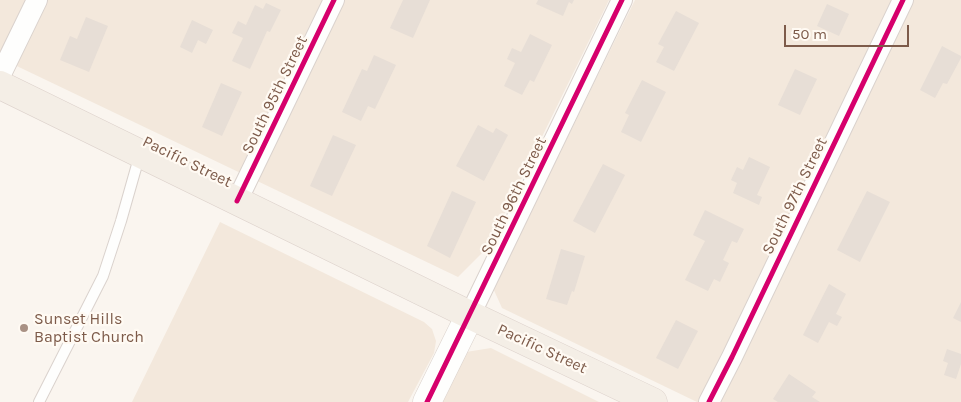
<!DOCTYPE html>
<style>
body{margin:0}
#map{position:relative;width:961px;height:402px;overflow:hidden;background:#faf5ef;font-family:Karla,sans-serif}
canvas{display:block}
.scale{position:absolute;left:784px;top:25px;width:125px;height:22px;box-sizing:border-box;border:2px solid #7d5b4a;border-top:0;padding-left:6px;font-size:15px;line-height:18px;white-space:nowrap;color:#7d5b4a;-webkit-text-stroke:4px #fffaf3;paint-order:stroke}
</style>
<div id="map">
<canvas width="961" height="402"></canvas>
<div class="scale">50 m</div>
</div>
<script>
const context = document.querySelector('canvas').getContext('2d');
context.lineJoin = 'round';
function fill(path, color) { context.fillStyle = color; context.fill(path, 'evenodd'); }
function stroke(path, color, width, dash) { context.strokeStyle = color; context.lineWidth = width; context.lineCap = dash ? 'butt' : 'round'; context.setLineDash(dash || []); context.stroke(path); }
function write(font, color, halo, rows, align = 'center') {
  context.font = font + ' Karla,sans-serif'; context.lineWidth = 4.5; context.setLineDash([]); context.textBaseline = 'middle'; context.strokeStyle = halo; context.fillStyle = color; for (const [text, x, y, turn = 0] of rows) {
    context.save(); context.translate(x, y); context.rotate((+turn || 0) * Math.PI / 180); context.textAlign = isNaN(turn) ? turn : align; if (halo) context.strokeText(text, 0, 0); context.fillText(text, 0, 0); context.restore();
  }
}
fill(new Path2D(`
 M0 0H609L488 247 458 277 0 58Z
 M635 0H961V402H697L502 308 493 288Z
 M220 222 424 322 432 329 436 341 434 353 408 402H132Z
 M491 348 599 402H442L466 352Z`), '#f3e8dc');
fill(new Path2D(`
 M403 0H430L413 38 390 28Z
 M538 0H574L572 4 569 2 563 16 536 4Z
 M266 3 281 10 270 32 267 31 250 69 232 61 243 38 232 33 238 21 246 25 255 5 263 9Z
 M827 4 849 14 839 36 817 26Z
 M676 11 699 23 674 71 656 62 664 47 658 44Z
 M86 17 108 26 89 72 60 60 70 36 77 39Z
 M192 20 213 30 206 44 198 40 192 53 180 47Z
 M530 34 552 45 534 82 530 80 522 95 504 86 515 63 507 59 512 48 521 52Z
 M942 46 961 56V58L947 84 943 83 935 98 920 90Z
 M374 55 396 65 375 109 368 106 361 121 342 112 362 69 367 71Z
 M795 69 817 79 800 115 778 105Z
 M642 80 666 92 641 142 621 132 629 115 625 113Z
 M221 83 242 92 222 136 202 127Z
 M478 125 493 133 496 128 508 135 484 181 456 166Z
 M333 135 356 145 332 196 310 186Z
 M749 157 770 167 757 195 762 197 759 205 733 193 737 183 731 180 737 167 743 170Z
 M603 164 625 175 595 233 573 221Z
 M452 191 476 202 450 258 427 246Z
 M867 191 890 202 860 262 837 250Z
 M705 210 744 229 737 243 732 241 723 260 729 263 720 282 714 279 708 291 685 280 705 241 693 235Z
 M561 249 585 256 574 292 572 291 567 305 546 299Z
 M829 284 846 294 836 314 842 317 837 326 829 322 818 343 803 335Z
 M961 302V322L953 318Z
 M676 320 698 331 678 369 656 358Z
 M947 349 961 354V364L956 379 944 375 948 363 943 361Z
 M789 374 816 392 812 397 820 402H778L773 399Z`), '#e7ded6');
const lane = new Path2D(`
 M39 402 103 276 121 221 140 154`);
const street = new Path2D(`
 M0 76 37 0
 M237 201 334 0
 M470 315 622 0
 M709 402 732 357 903 0`);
const secondary = new Path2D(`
 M427 402 470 315`);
const primary = new Path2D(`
 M0 85 470 315 653 402`);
stroke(lane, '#dad2cd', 12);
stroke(street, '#dad2cd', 22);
stroke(secondary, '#dad1cb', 29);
stroke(primary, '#dcd1cb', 29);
stroke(lane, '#fefefd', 10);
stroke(street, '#fefefd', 20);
stroke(secondary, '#fefefd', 28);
stroke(primary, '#f4eee6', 28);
stroke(new Path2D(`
 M237 201 334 0
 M427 402 622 0
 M709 402 732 357 903 0`), '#d6006c', 5);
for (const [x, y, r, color] of [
 [24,328,5,"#a99184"]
]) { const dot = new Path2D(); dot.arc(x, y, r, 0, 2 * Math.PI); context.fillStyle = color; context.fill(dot); stroke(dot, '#fffaf3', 2); }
write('16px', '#7d5b4a', '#fffaf3', [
 ["South 95th Street",275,95,-64],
 ["Pacific Street",187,162,26],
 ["South 96th Street",514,196,-64],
 ["South 97th Street",795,196,-64],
 ["Pacific Street",542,349,25]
]);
write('16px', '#7d5b4a', '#fffaf3', [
 ["Sunset Hills",34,319],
 ["Baptist Church",34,337]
], 'left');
</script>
